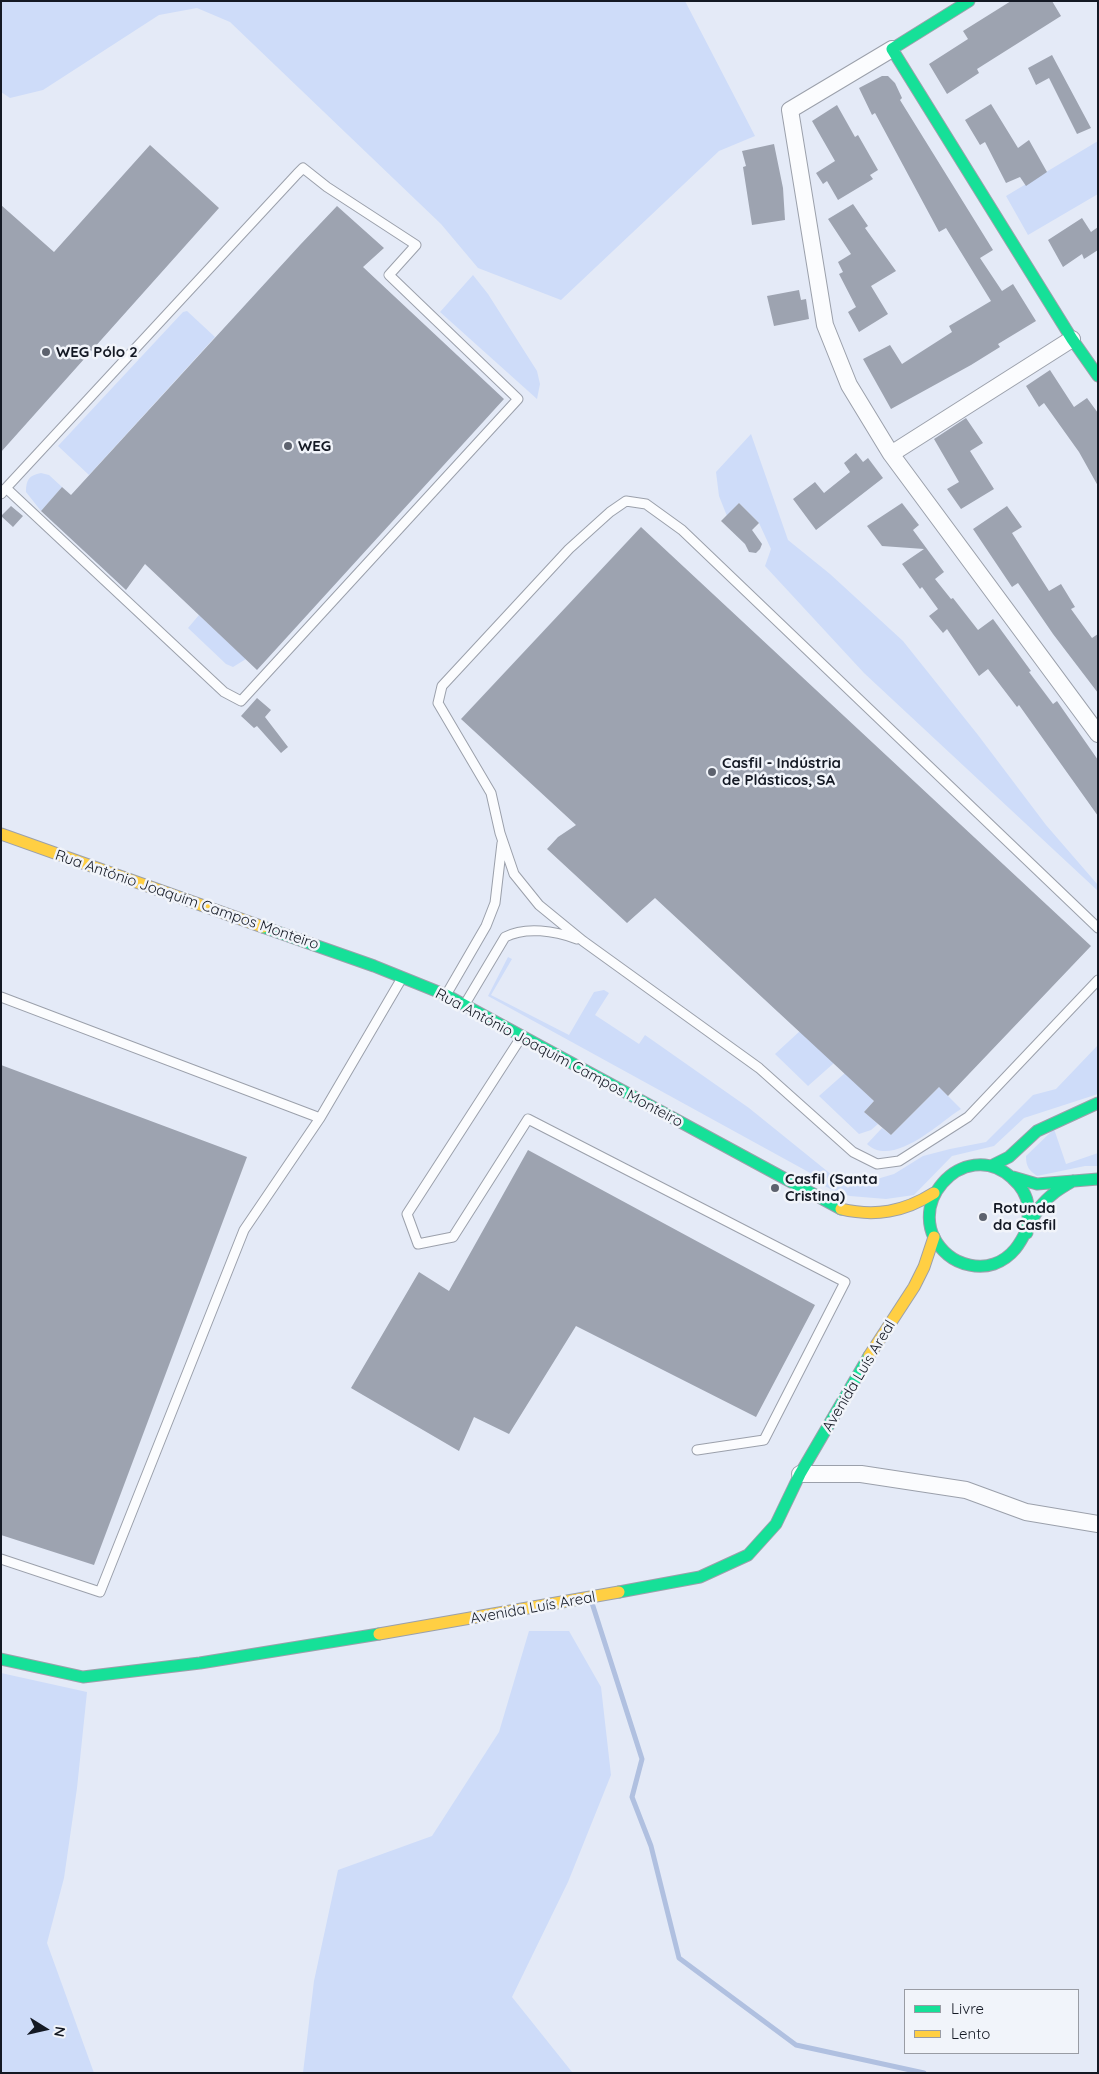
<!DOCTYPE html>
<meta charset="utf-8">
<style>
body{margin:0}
#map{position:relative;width:1099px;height:2074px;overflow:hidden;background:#e4eaf7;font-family:Quicksand,sans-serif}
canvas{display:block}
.frame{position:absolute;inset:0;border:2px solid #141924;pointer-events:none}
.legend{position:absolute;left:904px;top:1989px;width:175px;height:65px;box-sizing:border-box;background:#f1f4fa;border:1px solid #999ca4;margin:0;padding:6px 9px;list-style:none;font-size:15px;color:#141924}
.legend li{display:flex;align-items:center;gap:10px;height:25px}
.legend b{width:25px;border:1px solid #999ca4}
.north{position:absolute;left:20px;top:2004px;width:50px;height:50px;-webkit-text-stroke:4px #f1f4fa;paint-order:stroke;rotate:100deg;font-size:14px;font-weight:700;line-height:20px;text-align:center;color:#141924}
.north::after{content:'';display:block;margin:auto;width:18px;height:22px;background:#141924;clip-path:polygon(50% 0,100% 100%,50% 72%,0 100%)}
</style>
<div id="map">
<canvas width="1099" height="2074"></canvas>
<div class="frame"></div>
<ul class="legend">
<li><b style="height:6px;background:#16e098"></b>Livre</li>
<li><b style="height:6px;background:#ffcf43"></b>Lento</li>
</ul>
<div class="north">N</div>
</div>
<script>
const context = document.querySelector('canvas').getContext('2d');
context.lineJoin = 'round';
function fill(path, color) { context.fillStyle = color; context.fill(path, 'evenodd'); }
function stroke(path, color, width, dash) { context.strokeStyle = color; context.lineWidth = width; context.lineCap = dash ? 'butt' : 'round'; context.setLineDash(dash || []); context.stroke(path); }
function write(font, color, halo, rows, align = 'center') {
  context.font = font + ' Quicksand,sans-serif'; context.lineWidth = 5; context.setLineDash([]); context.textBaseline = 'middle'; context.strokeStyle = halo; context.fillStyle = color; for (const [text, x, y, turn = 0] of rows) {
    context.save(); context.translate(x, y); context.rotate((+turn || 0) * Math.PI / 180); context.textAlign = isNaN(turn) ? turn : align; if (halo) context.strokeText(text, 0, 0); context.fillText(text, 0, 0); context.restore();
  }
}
fill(new Path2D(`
 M1 1H685L755 136 719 151 561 300 478 268 441 224 230 22 197 8 159 15 43 90 10 98 1 92Z
 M1098 141V194L1028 235 1006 196Z
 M473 275 488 294 537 371 540 384 537 399 440 312Z
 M187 311 215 337 89 475 58 446 183 312Z
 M751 434 788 540 830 574 903 641 978 735 1046 825 1098 885V891L864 673 765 566 771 549 759 523 739 503 727 516 719 496 716 472Z
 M41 473 49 475 62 487 41 511 26 492C26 480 29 475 41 473Z
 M199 615 246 659 233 667 226 664 188 628Z
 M508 957 512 959 491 995 569 1035 594 992 604 990 609 993 595 1015 639 1044 645 1035 749 1108 848 1188 859 1176 877 1179 894 1174 923 1156 950 1149 986 1142 1033 1095 1056 1089 1098 1045V1094L1024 1118 994 1146 952 1156 914 1195 886 1199 850 1196 836 1192 823 1185V1180L488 996Z
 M800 1031 834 1063 808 1086 775 1054Z
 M845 1073 874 1101 864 1112 878 1124 871 1130 859 1134 819 1096Z
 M939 1087 961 1109 955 1113C934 1128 891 1167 867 1144L882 1128 891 1135Z
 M1054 1129 1066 1164 1098 1153V1166H1085L1037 1176C1029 1170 1026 1167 1026 1156Z
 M529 1631H569L601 1687 611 1775 568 1882 512 1997 572 2072 575 2073H303L314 1981 338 1870 432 1836 499 1732Z
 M1 1673 87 1692 77 1788 64 1878 47 1943 94 2073H1Z`), '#cedcf9');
stroke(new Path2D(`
 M592 1603 642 1759 632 1797 651 1846 679 1958 796 2045 924 2073`), '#b0c0e0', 5);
fill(new Path2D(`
 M1011 1H1052L1061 16 977 69 979 73 947 94 929 64 968 39 963 31Z
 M1052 55 1091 128 1077 134 1049 78 1036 85 1028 68Z
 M882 76H888L895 83 902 98 900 100 993 250 980 258 1002 291 1013 284 1036 321 998 344 1000 347 971 365 891 409 863 359 890 345 902 364 952 332 949 326 991 301 946 228 939 232 875 113 872 115 859 88Z
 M991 104 1018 148 1029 140 1047 172 1026 186 1020 177 1006 183 985 142 980 145 965 120Z
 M837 105 855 137 858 135 878 170 870 175 873 179 838 200 827 181 823 184 816 173 835 161 812 121Z
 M774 144 783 188 785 220 752 225 743 167 746 166 742 151Z
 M150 145 219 208 1 452V205L54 252Z
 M853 204 868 226 865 228 896 271 871 286 888 314 859 332 848 312 856 307 839 274 843 272 838 262 851 254 828 219Z
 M337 206 384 248 363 267 504 399 257 670 145 564 126 590 41 511 62 487 71 495 300 245Z
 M1082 218 1091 232 1098 227V250L1084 259 1082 254 1063 267 1048 240Z
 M799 290 801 300 806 299 809 319 774 326 767 296Z
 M1050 370 1074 407 1087 398 1098 413V486L1079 452 1044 403 1039 407 1026 386Z
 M966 418 983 443 970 451 994 489 961 509 947 489 959 482 934 439Z
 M856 453 863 462 868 458 883 478 816 530 793 499 815 482 824 493 850 472 844 463Z
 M739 503 759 523 752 530 762 544 760 549 756 553 749 552 745 544 721 521Z
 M902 503 919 525 913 530 944 572 935 579 951 599 953 598 978 630 993 619 1031 671 1029 672 1053 704 1057 701 1098 760V816L1019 705 1017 707 988 669 979 676 947 629 943 633 929 616 938 609 922 587 920 589 902 564 924 549 882 546 867 526Z
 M11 506 23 516 13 527 1 516Z
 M1007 506 1022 527 1012 533 1049 591 1061 584 1075 607 1071 609 1092 638 1098 634V693L1053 634 1018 583 1012 587 973 529Z
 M641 527 1091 946 948 1096 939 1087 891 1135 864 1112 874 1101 655 898 627 923 547 849 558 837 576 825 461 719Z
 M257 698 271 710 265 717 288 747 281 753 257 726 254 728 241 716Z
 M1 1065 247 1157 94 1565 1 1535Z
 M528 1150 815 1305 756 1417 576 1326 509 1434 474 1417 459 1451 351 1388 419 1272 449 1291Z`), '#9da3b0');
const lane = new Path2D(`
 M1 494 6 488 297 174 303 168 327 187 416 245 389 275 518 399 241 701 224 692 6 488
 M1098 928 682 530 646 504 626 501 610 512 569 549 442 686 438 703 491 793 500 833 514 874 539 905 583 941 759 1068 853 1152 877 1164 899 1161 968 1117 1098 980
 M446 995 486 926 495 903 502 843
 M1 997 320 1118
 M465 1004 505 937C526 926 555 931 577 939
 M522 1036 407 1214 418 1244 453 1237 528 1119 845 1282 764 1440 697 1450
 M1 1559 100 1592 244 1230 320 1118 402 978`);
const street = new Path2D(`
 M892 49 790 110 825 325 849 385 891 454 1098 734
 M891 454 1072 339
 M800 1474H861L966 1490 1026 1512 1098 1524`);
const fast = new Path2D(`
 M969 1 892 49 1072 339 1098 376
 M263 927 374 966 446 995 841 1209
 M991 1166 1009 1157 1037 1131 1098 1103
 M1013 1177 1037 1184 1098 1179
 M1027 1233C1027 1225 1029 1215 1028 1206 1027 1195 1020 1185 1012 1178 964 1134 896 1210 948 1255 960 1265 979 1269 994 1264 1022 1254 1025 1227 1040 1207 1049 1195 1061 1188 1073 1181
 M619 1592 700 1577 748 1555 776 1524 800 1474 869 1356
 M1 1659 83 1677 200 1663 379 1634`);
const slow = new Path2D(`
 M1 834 263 927
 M841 1209C875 1217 904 1212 934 1193
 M869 1356 914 1287 924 1267 934 1237
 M379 1634 619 1592`);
stroke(lane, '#9ba0ab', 11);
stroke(street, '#9ba0ab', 18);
stroke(fast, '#9ba0ab', 13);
stroke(slow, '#9ba0ab', 13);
stroke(lane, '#fbfcfe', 9);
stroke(street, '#fbfcfe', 16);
stroke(fast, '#16e098', 11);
stroke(slow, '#ffcf43', 11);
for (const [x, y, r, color] of [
 [46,352,5,"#5d626e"],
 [288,446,5,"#5d626e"],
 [712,772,5,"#5d626e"],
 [775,1188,5,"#5d626e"],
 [983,1217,5,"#5d626e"]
]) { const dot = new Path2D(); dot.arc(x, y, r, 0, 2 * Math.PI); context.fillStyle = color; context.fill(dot); stroke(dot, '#f1f4fa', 2); }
write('bold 15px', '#141924', '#f1f4fa', [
 ["WEG Pólo 2",56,352],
 ["WEG",298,446],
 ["Casfil - Indústria",722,763],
 ["de Plásticos, SA",722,780],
 ["Casfil (Santa",785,1179],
 ["Cristina)",785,1196],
 ["Rotunda",993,1208],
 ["da Casfil",993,1225]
], 'left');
write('15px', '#141924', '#f1f4fa', [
 ["Rua António Joaquim Campos Monteiro",187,900,19],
 ["Rua António Joaquim Campos Monteiro",559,1058,28],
 ["Avenida Luís Areal",859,1376,-59],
 ["Avenida Luís Areal",533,1608,-10]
]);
</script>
